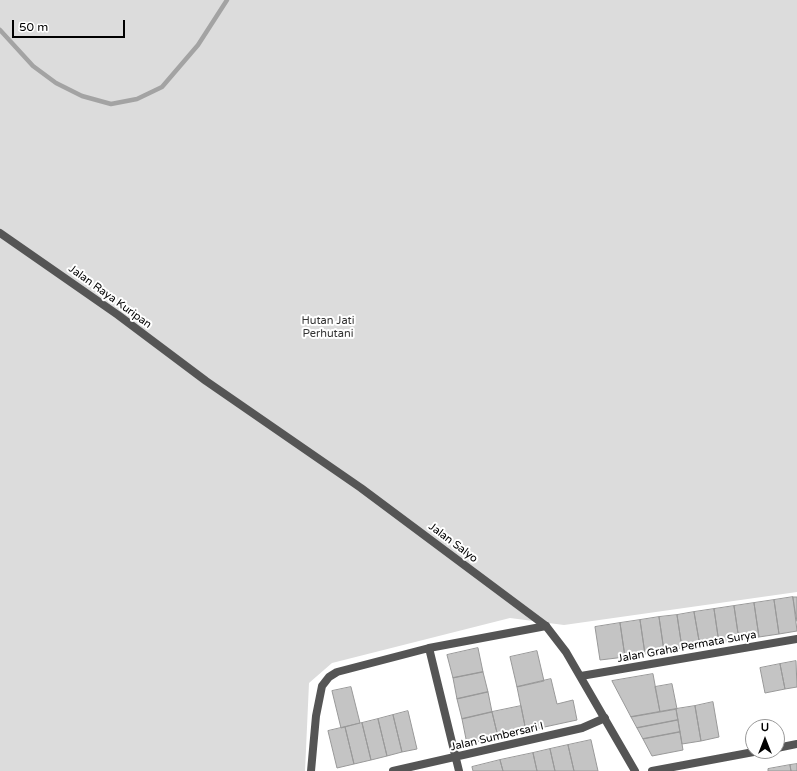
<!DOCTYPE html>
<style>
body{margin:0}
#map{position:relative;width:797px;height:771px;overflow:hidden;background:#fff;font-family:"Varela Round",sans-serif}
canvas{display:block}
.north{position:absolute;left:745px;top:719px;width:40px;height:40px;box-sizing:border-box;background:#fff;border:1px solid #999;border-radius:50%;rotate:0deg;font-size:11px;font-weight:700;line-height:16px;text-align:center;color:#000}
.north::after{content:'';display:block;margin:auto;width:14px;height:18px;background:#000;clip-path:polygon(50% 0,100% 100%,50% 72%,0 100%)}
.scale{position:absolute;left:12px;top:20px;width:113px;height:18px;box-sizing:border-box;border:2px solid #000;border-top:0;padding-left:5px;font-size:12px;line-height:14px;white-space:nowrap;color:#000;-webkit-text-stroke:3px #fff;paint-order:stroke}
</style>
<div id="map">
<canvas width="797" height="771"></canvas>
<div class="north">U</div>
<div class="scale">50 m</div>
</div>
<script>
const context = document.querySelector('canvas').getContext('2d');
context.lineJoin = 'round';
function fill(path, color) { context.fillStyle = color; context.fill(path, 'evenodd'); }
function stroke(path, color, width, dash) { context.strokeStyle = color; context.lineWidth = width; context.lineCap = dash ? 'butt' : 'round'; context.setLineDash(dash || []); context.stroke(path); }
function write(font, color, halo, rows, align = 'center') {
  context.font = font + ' "Varela Round",sans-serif'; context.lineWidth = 4; context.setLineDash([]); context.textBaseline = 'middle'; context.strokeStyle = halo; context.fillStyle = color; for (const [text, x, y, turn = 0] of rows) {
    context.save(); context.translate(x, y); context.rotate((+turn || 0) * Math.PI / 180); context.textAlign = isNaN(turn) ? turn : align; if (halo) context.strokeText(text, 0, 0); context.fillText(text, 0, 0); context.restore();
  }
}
fill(new Path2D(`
 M0 0H797V592L564 625 510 618 332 663 309 683 305 771H0Z`), '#dcdcdc');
stroke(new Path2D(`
 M0 30 33 66 56 83 82 96 111 104 137 99 162 87 198 45 227 0`), '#a3a3a3', 4.5);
const building = new Path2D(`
 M793 597 797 631 779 634 774 600Z
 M793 597H797V621Z
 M774 600 779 634 759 637 754 603Z
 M754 603 759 637 739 640 734 606Z
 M734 606 739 640 719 643 714 609Z
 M714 609 719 643 700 646 694 612Z
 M694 612 700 646 682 648 677 615Z
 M677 615 682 648 664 651 659 617Z
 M659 617 664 651 645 654 640 620Z
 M640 620 645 654 625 657 620 623Z
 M620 623 625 657 600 660 595 627Z
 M478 648 483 672 453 678 447 655Z
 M537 651 544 681 517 687 510 657Z
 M796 661 797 687 785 689 780 664Z
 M780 664 785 689 765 693 760 668Z
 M483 672 488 692 457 699 453 678Z
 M653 674 660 712 631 717 612 681Z
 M551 679 557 704 573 700 577 720 526 731 517 687Z
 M672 684 677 709 660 712 655 687Z
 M351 687 360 723 341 728 332 691Z
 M488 692 492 712 462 719 457 699Z
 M713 702 719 737 701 741 695 706Z
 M521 706 526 731 498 737 492 712Z
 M695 706 701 741 682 744 676 709Z
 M676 709 678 720 637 728 631 717Z
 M408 711 417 749 402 752 393 715Z
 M492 712 498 737 467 744 462 719Z
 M393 715 402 752 387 756 378 719Z
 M378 719 387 756 371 760 362 723Z
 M678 720 680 732 643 739 637 728Z
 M362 723 371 760 354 764 345 727Z
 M345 727 354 764 337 768 328 731Z
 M680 732 683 750 652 756 643 739Z
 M591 740 598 771H574L568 745Z
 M568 745 574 771H555L550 749Z
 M550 749 555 771H537L533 753Z
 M533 753 537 771H503L500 760Z
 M500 760 503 771H473L472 767Z
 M797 764V771H791L790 765Z
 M790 765 791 771H768V769Z`);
fill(building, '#c4c4c4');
stroke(building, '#999', 1);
stroke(new Path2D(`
 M429 648 459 771
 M581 676 797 639
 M777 748 797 744
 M311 771 316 716 322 686 329 677 337 672 429 648 546 626
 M393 771 582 728 605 718
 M652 771 759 751`), '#555', 8);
stroke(new Path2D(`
 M0 233 118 315 206 381 361 488 546 626 566 652 635 771`), '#555', 8);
write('11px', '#000', '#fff', [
 ["Jalan Raya Kuripan",110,297,36],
 ["Jalan Salyo",453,543,37],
 ["Jalan Graha Permata Surya",687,647,-10],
 ["Jalan Sumbersari I",497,737,-13]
]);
write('11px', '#333', '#fff', [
 ["Hutan Jati",328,321],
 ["Perhutani",328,334]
]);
</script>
